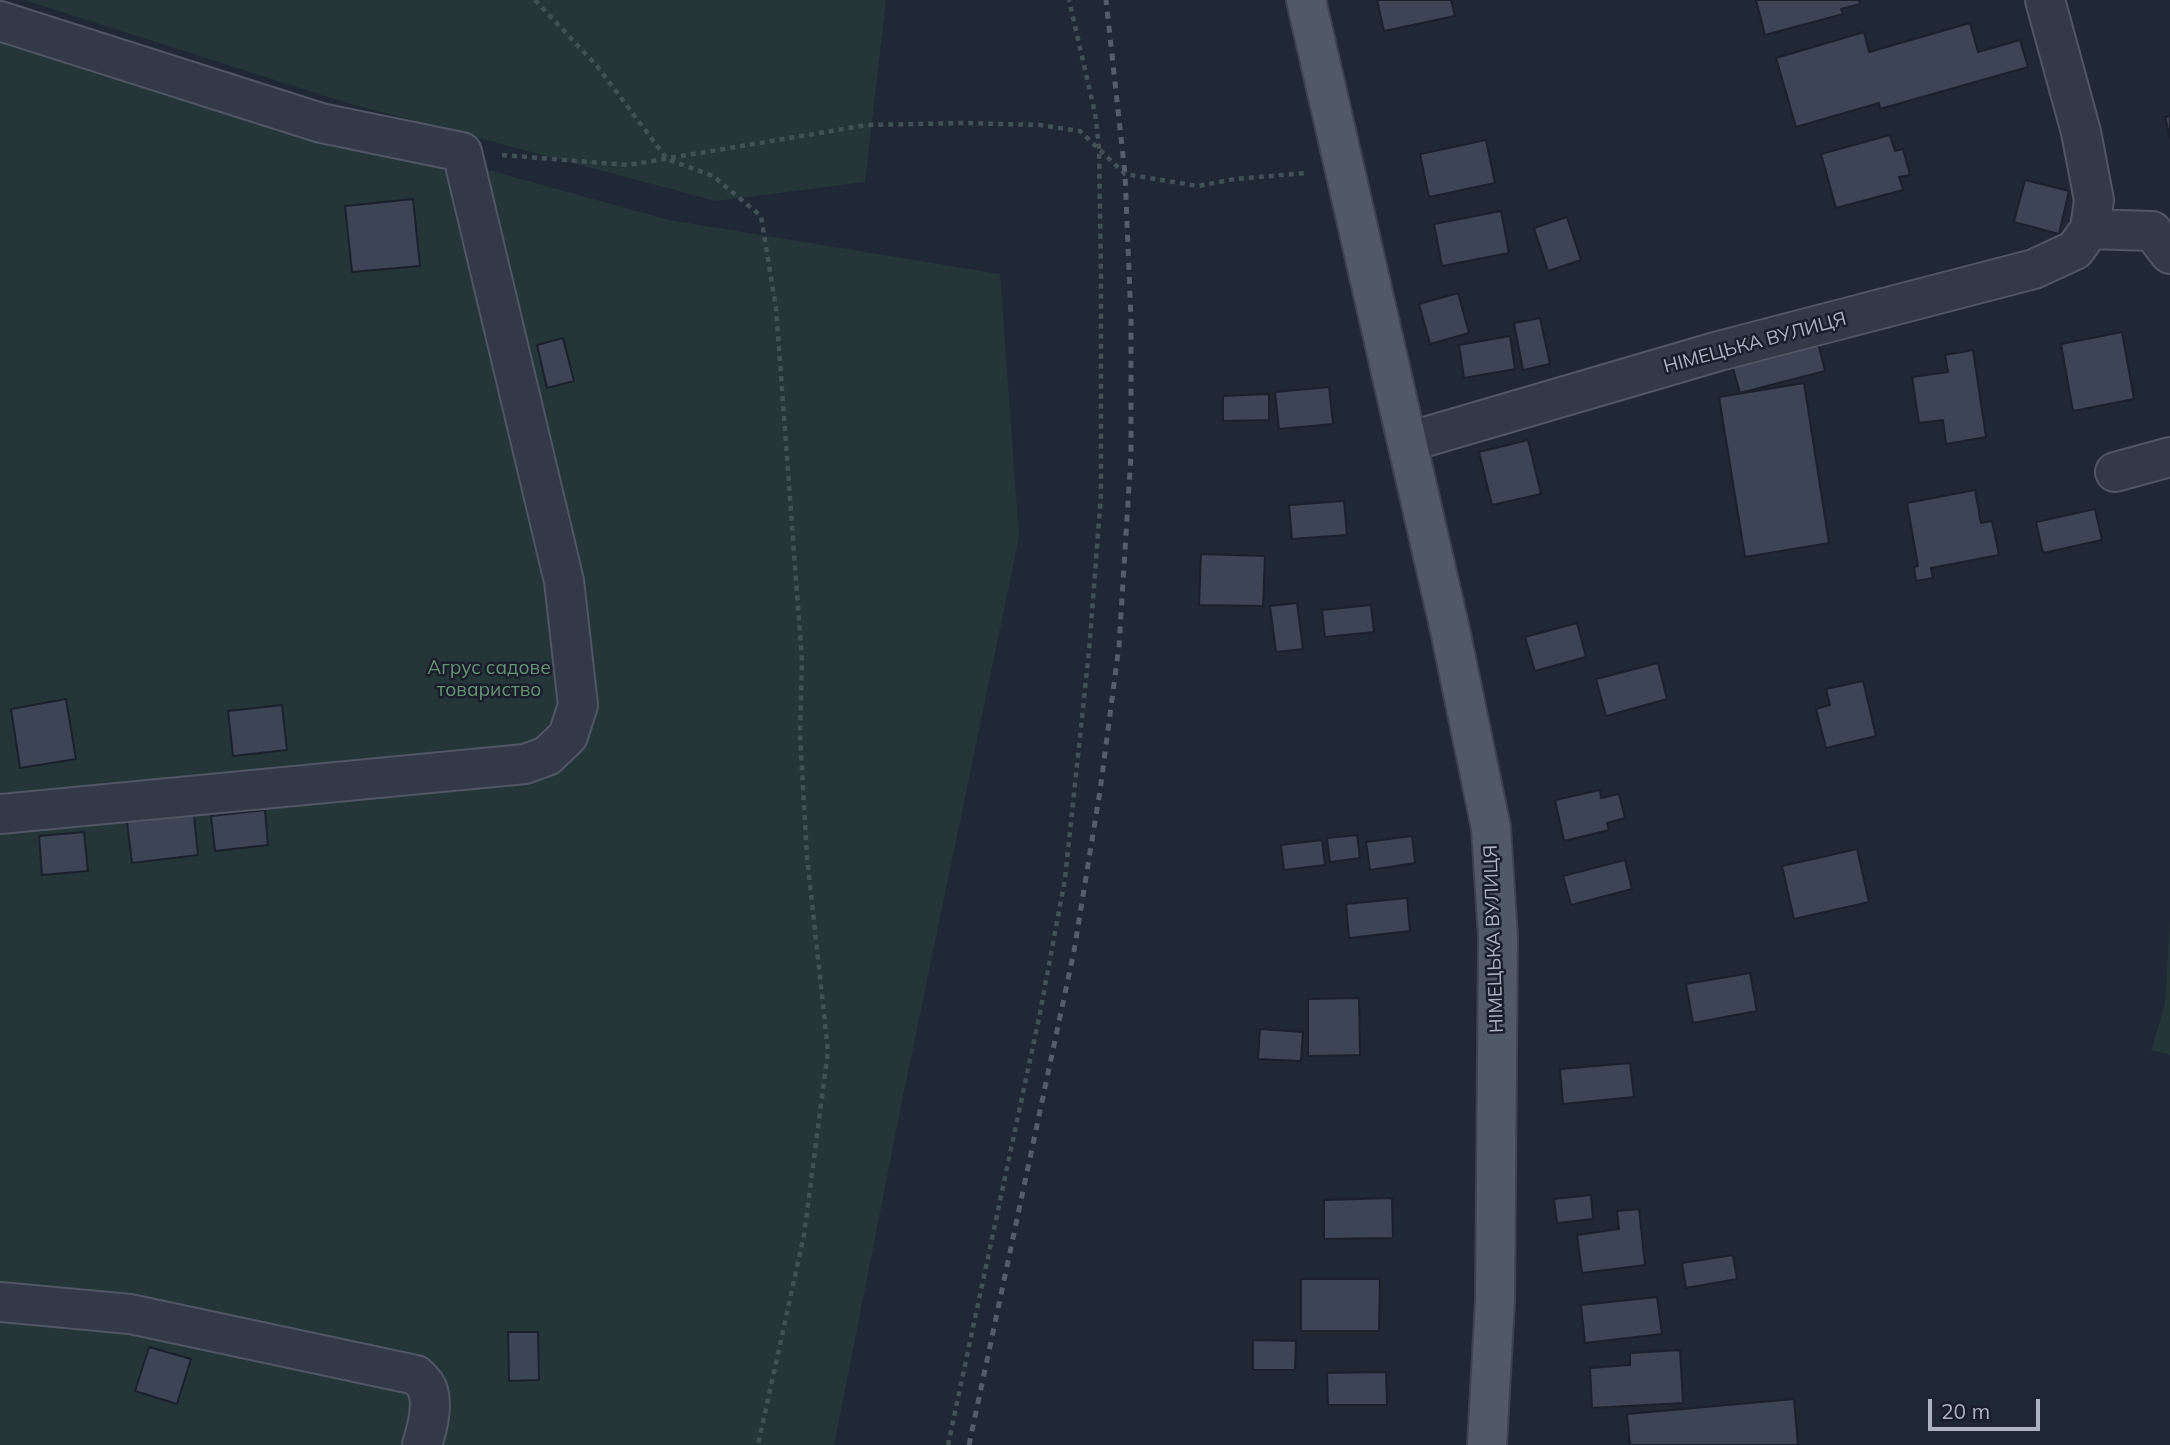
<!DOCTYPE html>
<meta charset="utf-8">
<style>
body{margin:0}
#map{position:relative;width:2170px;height:1445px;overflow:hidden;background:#202735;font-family:Mulish,sans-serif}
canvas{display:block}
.scale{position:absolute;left:1928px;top:1399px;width:112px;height:32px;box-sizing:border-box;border:4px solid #adb3c3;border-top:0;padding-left:9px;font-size:21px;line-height:24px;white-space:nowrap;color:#adb3c3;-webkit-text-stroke:5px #191e2a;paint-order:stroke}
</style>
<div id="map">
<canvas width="2170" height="1445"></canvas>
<div class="scale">20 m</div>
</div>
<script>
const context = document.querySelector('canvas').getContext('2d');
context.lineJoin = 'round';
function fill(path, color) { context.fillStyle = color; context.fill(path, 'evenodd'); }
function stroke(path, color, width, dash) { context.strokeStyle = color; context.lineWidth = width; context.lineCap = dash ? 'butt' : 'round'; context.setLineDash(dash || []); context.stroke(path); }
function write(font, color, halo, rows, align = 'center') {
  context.font = font + ' Mulish,sans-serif'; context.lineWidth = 5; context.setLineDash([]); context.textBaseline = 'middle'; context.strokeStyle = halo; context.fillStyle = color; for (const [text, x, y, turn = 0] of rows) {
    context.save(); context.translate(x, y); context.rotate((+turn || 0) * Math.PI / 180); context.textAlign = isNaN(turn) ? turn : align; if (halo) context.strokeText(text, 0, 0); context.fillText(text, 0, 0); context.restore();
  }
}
fill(new Path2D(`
 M24 0H886L865 182 716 201 347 103Z
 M0 35 669 220 1000 274 1019 537 903 1096 834 1445H0Z
 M2170 919V1055L2151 1050 2165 1005Z`), '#253639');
const building = new Path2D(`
 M1377 0H1451L1455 16 1384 31Z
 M1756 0H1859L1860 4 1841 9 1843 14 1765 35Z
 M1970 23 1978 52 2020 40 2028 67 1880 109 1879 103 1796 127 1776 58 1864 32 1869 52Z
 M2170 116V137L2165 117Z
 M1890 135 1895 151 1903 149 1910 175 1899 177 1903 190 1836 208 1821 154Z
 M1486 140 1495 183 1429 197 1420 154Z
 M2025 180 2069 191 2059 234 2014 222Z
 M413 199 420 266 352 272 345 206Z
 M1501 211 1509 253 1442 266 1434 224Z
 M1567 217 1581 260 1548 271 1534 228Z
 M1458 293 1469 333 1430 344 1419 304Z
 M1540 318 1550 364 1523 370 1514 323Z
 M2122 332 2134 399 2073 411 2061 344Z
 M1510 336 1515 369 1464 378 1459 345Z
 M563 338 574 381 547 388 537 345Z
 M1818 343 1825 371 1740 393 1732 365Z
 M1973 350 1986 437 1946 444 1943 420 1919 423 1912 377 1948 372 1945 355Z
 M1804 383 1829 543 1745 557 1719 397Z
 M1329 387 1333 424 1279 429 1275 392Z
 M1269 394V420L1223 421V396Z
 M1528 440 1541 494 1492 505 1479 452Z
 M1975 490 1981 523 1992 521 1999 555 1931 568 1933 578 1916 581 1914 567 1918 566 1907 503Z
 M1344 501 1347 535 1292 539 1289 505Z
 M2095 509 2102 540 2043 553 2036 522Z
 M1201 554 1265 556 1263 606 1199 605Z
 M1297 603 1303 649 1276 652 1270 606Z
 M1371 605 1374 632 1325 637 1322 610Z
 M1577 623 1586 657 1535 671 1525 637Z
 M1658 663 1667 699 1606 716 1596 679Z
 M1863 681 1876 736 1826 748 1816 709 1830 705 1826 689Z
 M66 699 76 759 20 768 11 709Z
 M282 705 287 750 233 756 228 711Z
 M1600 790 1601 798 1619 794 1625 818 1607 823 1609 830 1564 841 1555 800Z
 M193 806 198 855 132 863 126 814Z
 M265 810 268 845 215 851 211 816Z
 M84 832 88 871 42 875 39 836Z
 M1357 835 1360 858 1330 862 1327 838Z
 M1412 836 1415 863 1370 870 1366 842Z
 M1322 840 1325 865 1284 870 1281 845Z
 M1857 849 1869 902 1794 919 1782 866Z
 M1625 860 1632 889 1571 905 1563 876Z
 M1407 898 1410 931 1349 938 1346 904Z
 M1750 973 1757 1011 1693 1023 1686 984Z
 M1359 998 1360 1055 1308 1056V999Z
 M1260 1029 1303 1032 1301 1061 1258 1059Z
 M1630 1063 1634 1097 1563 1104 1560 1069Z
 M1591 1195 1593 1219 1557 1223 1554 1199Z
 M1392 1198 1393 1238 1324 1239V1200Z
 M1639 1209 1645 1265 1582 1273 1577 1235 1619 1229 1617 1211Z
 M1733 1255 1737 1279 1686 1288 1682 1263Z
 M1301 1279H1380L1379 1331H1301Z
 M1657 1297 1662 1334 1585 1343 1581 1305Z
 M508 1332H538L539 1380 509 1381Z
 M1253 1340 1296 1341 1295 1370H1253Z
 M149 1347 191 1359 177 1404 135 1391Z
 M1680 1350 1683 1403 1592 1408 1590 1368 1630 1365V1353Z
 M1386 1372 1387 1405H1328L1327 1373Z
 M1794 1399 1798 1445H1630L1627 1414Z`);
fill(building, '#3c4456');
stroke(building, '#1b202c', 2);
const minor = new Path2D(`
 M0 21 321 123 462 152 564 581 578 705 568 736 547 756 525 764 0 814
 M2090 229 2152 231 2170 254
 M1408 442 1719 351 2034 269 2075 250 2090 229 2094 200 2081 132 2045 0
 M2115 472 2170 457
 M0 1302 130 1314 416 1375C420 1379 425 1383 427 1388 434 1405 427 1429 422 1445`);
const major = new Path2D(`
 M1306 0 1450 630 1491 828 1498 937 1495 1301 1487 1445`);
stroke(minor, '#515664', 42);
stroke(major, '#3d4250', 42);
stroke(new Path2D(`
 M535 0 597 66 667 159 713 176 761 216 776 308 802 661 800 734 807 857 828 1051 804 1235 758 1445
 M502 155 628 165 867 125 964 123 1040 125 1080 131 1125 174 1198 186 1235 179 1306 173
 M948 1445 1040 1013 1065 879 1089 651 1101 495V276L1099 147 1095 113 1069 0`), '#415156', 4.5, [5, 5]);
stroke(minor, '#333946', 38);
stroke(major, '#515866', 38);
stroke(new Path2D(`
 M969 1445 1074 951 1100 791 1119 646 1131 454V319L1125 174 1106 0`), '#555d6d', 5, [7, 7]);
write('19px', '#adb3c3', '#191e2a', [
 ["НІМЕЦЬКА ВУЛИЦЯ",1755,343,-15],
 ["НІМЕЦЬКА ВУЛИЦЯ",1494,939,-92]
]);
write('19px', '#669275', '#191e2a', [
 ["Агрус садове",489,668],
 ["товариство",489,690]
]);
</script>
